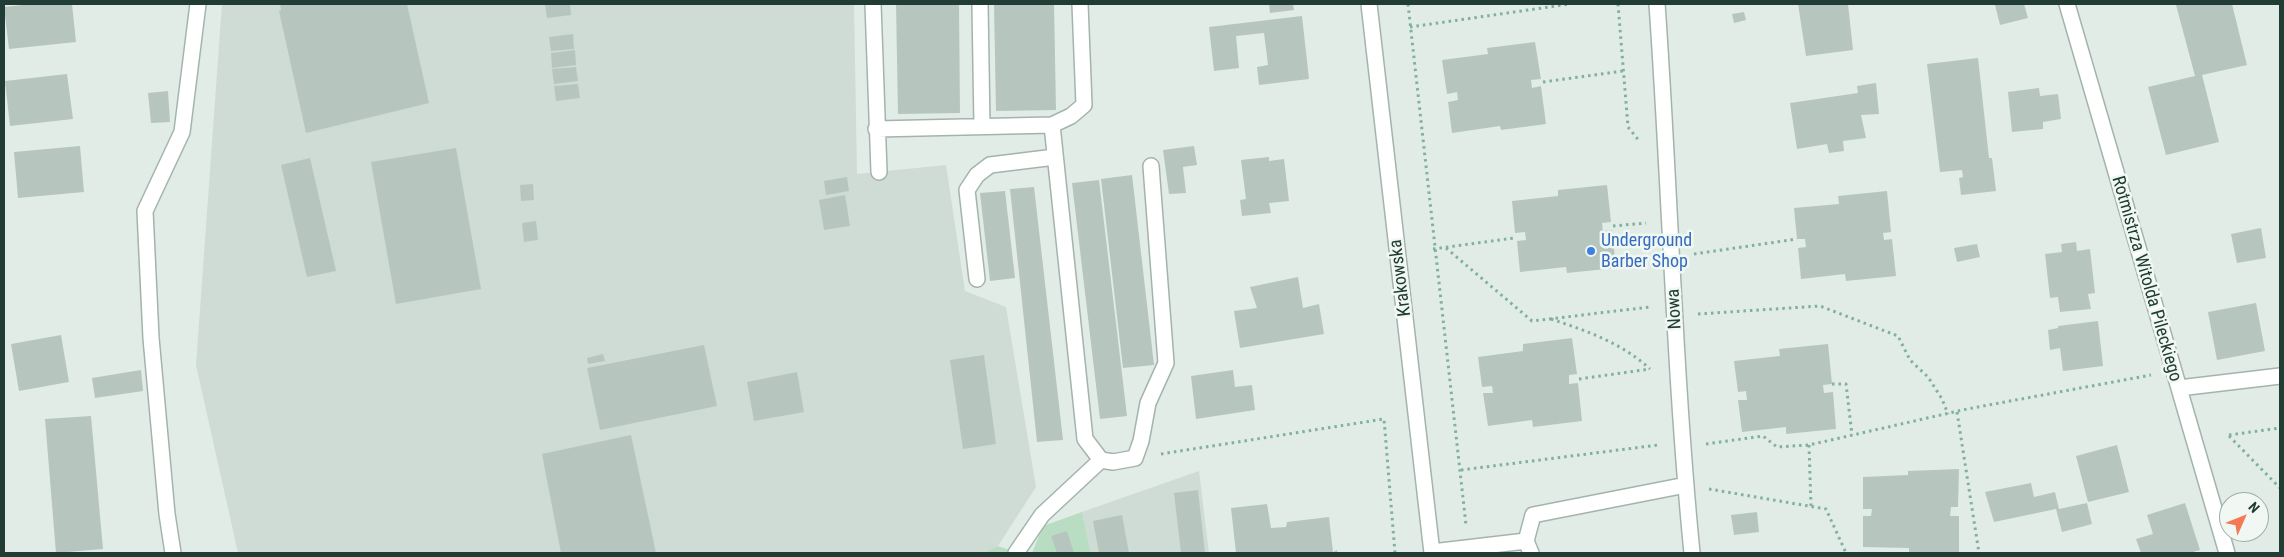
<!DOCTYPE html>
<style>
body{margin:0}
#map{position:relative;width:2284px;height:557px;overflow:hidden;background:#e1ece6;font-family:"Roboto Condensed",sans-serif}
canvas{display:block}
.frame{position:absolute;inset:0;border:5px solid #213c34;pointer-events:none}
.north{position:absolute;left:2219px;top:492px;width:50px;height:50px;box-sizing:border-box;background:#f1f8f4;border:1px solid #9eada7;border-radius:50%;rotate:46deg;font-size:14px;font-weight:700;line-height:20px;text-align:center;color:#213c34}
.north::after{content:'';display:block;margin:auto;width:18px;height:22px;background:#f47a56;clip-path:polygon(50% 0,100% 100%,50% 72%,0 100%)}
</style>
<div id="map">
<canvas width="2284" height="557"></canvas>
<div class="frame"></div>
<div class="north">N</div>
</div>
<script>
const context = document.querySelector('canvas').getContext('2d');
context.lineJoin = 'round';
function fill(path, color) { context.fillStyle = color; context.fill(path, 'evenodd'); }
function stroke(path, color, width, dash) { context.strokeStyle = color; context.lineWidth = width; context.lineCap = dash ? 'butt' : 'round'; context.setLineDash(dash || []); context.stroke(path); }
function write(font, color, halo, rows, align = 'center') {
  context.font = font + ' "Roboto Condensed",sans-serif'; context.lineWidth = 5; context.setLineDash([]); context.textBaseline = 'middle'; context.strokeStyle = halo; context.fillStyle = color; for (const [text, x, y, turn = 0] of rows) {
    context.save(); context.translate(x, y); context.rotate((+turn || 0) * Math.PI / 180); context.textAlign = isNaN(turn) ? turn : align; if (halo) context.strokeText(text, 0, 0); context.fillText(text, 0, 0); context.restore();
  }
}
fill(new Path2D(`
 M222 4H854L857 174 946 165 965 291 1006 307 1036 487 998 546 983 553H238L196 365Z
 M1199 471 1209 553H1091L1082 512Z`), '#cfdbd5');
fill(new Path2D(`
 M1082 512 1091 553H1032L1043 526Z
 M998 546 1018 553H983Z`), '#b9ddc2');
fill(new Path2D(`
 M32 4H72L76 42 9 49 4 7Z
 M280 4H407L429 103 306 133 279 11 281 10Z
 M545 4H570L571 15 547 18Z
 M896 4H959L960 113 898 114Z
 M994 4H1054L1056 110 996 111Z
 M1269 4H1293L1294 10 1270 13Z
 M1798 4H1848L1853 50 1806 56Z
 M1998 4H2024L2028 18 2000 25 1995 5Z
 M2181 4H2232L2247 65 2202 75 2219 142 2166 155 2148 87 2195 76 2176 5Z
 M1744 12 1746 20 1734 23 1732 14Z
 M1302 16 1309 79 1259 85 1257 67 1268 65 1264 33 1236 36 1239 68 1214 71 1209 27Z
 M573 34 574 49 551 51 549 37Z
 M1535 42 1541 79 1531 80 1532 88 1541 86 1546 124 1501 130 1500 126 1452 133 1448 102 1458 100 1457 92 1447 94 1442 60 1488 54 1487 48Z
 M575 50 576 65 552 68 551 53Z
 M1978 58 1989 158H1992L1996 191 1961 195 1959 178 1963 177 1962 170 1940 172 1927 64Z
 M576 67 578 81 554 84 552 69Z
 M67 74 73 119 10 126 5 81Z
 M1876 83 1879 114 1861 115 1866 138 1843 141 1844 151 1829 153 1827 144 1797 149 1790 103 1858 93 1857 86Z
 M578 84 580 98 556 101 554 86Z
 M2039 88 2040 96 2058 94 2061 119 2043 122V129L2012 132 2008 92Z
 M168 91 170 122 151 123 148 93Z
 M80 146 84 192 18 198 14 152Z
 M1194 146 1197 165 1183 167 1186 193 1169 194 1163 150Z
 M456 148 481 289 396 304 371 162Z
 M1269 157V161L1284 159 1289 201 1269 203 1271 213 1242 216 1240 200 1246 199 1241 160Z
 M310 158 336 271 307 277 281 165Z
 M1132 175 1154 365 1123 368 1101 179Z
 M847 177 849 191 826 195 824 181Z
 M1099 180 1127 416 1100 419 1072 183Z
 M533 184 534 200 521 201 520 185Z
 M1607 185 1611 222 1602 223 1603 231 1612 230 1616 268 1567 273 1566 267 1520 272 1517 241 1526 240 1525 232 1515 233 1512 201 1558 196V190Z
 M1034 187 1063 440 1037 442 1010 189Z
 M1005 191 1015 278 990 281 980 193Z
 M1887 191 1891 232 1883 233 1884 240 1892 239 1896 276 1846 281 1845 274 1801 279 1798 248 1806 247 1805 239H1797L1794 208 1839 204 1838 196Z
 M845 195 850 226 824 230 819 200Z
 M536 221 538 240 524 242 522 223Z
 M2261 228 2266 258 2237 263 2231 234Z
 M2076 242 2077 251 2090 249 2095 293 2088 294 2091 309 2060 312 2058 297 2050 298 2045 254 2062 252 2061 244Z
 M1977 244 1980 257 1957 262 1954 248Z
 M1298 277 1303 308 1319 304 1324 334 1240 348 1234 311 1257 308 1250 287Z
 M2256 303 2265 351 2217 360 2208 312Z
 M2098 321 2103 366 2063 371 2060 348 2050 350 2048 330 2058 328V326Z
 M61 335 69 382 19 391 11 344Z
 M1572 338 1577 374 1569 375V384L1578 383 1582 421 1533 427 1532 420 1488 426 1483 393H1493L1492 386 1482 387 1478 357 1523 351V344Z
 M1828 344 1832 384 1823 385 1824 393 1833 392 1836 429 1786 434V427L1742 432 1738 400H1747L1746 391 1738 392 1734 361 1780 356 1779 349Z
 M704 345 717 406 600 430 587 368Z
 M603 354 605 361 588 364 587 358Z
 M984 355 996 444 963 449 950 360Z
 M141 370 143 391 95 398 92 378Z
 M1233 370 1235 387 1252 385 1255 410 1196 419 1191 376Z
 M797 372 804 412 754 421 747 382Z
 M91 416 103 549 56 553 45 419Z
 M631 435 656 553H561L542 454Z
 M2117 445 2129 492 2088 502 2076 456Z
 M1959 469 1958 507H1951L1950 516H1959V552L1909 553V548L1863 547V516H1871L1872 509H1863V477L1908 475V471Z
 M2031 483 2034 497 2055 492 2059 509 2087 503 2092 524 2062 532 2056 509 1994 522 1985 492Z
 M1198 490 1205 553H1181L1174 493Z
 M2185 503 2200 550 2189 553H2141L2136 539 2153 534 2147 515Z
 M1267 504 1271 528 1286 527 1287 522 1329 517 1333 552 1337 550 1338 553H1236L1231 508Z
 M1757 512 1759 532 1734 535 1731 515Z
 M1122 515 1129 553H1099L1093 521Z
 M1067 531 1074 553H1057L1051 536Z`), '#b6c6bf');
const minor = new Path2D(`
 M873 4 879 172
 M980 4 982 126
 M1369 4 1432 553
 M1657 4C1670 187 1674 371 1692 553
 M2067 4 2227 553
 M1052 125 1085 439 1101 460 1113 462 1135 458 1141 441 1148 403 1166 363 1151 166
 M876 129 1052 125 1071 116 1084 105 1080 4
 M977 279 967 190 977 175 990 165 1055 157
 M2179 388 2280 376
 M1432 552 1526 541
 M173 553 167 514 151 338 145 211 182 132 198 4
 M1016 553 1042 515 1101 460
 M1531 553 1526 541 1533 515 1686 485`);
stroke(minor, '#a4b4ad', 18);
stroke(new Path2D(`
 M1408 4 1466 525
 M1618 4 1628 127 1640 142
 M1410 27 1570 4
 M1543 82 1623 71
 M1613 226 1646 223
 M1446 248 1532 321 1650 307
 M1433 249 1514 238
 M1694 254 1797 239
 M1698 314 1820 306 1898 336 1910 360 1928 377 1942 399 1948 414
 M1551 319C1587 331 1622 343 1650 369
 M1579 379 1650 369
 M1832 384H1846L1852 435
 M1957 412 1979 553
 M2229 435 2280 428
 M2229 436 2280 488
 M1706 444 1763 436 1777 447 1809 445 1967 409 2151 375
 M1809 445 1811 507
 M1161 454 1384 419 1395 553
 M1461 470 1658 445
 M1709 489 1826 509 1846 553`), '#80b0a0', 3, [2.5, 4]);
stroke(minor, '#fff', 15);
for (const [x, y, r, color] of [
 [1591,251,5,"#3f7fe0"]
]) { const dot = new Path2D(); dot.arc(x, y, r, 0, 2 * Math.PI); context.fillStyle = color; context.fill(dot); stroke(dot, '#f1f8f4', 2); }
write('18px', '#366cbe', '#f1f8f4', [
 ["Underground",1601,241],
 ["Barber Shop",1601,262]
], 'left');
write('18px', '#213c34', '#f1f8f4', [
 ["Krakowska",1401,278,-97],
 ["Rotmistrza Witolda Pileckiego",2146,279,74],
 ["Nowa",1675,309,-93]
]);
</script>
